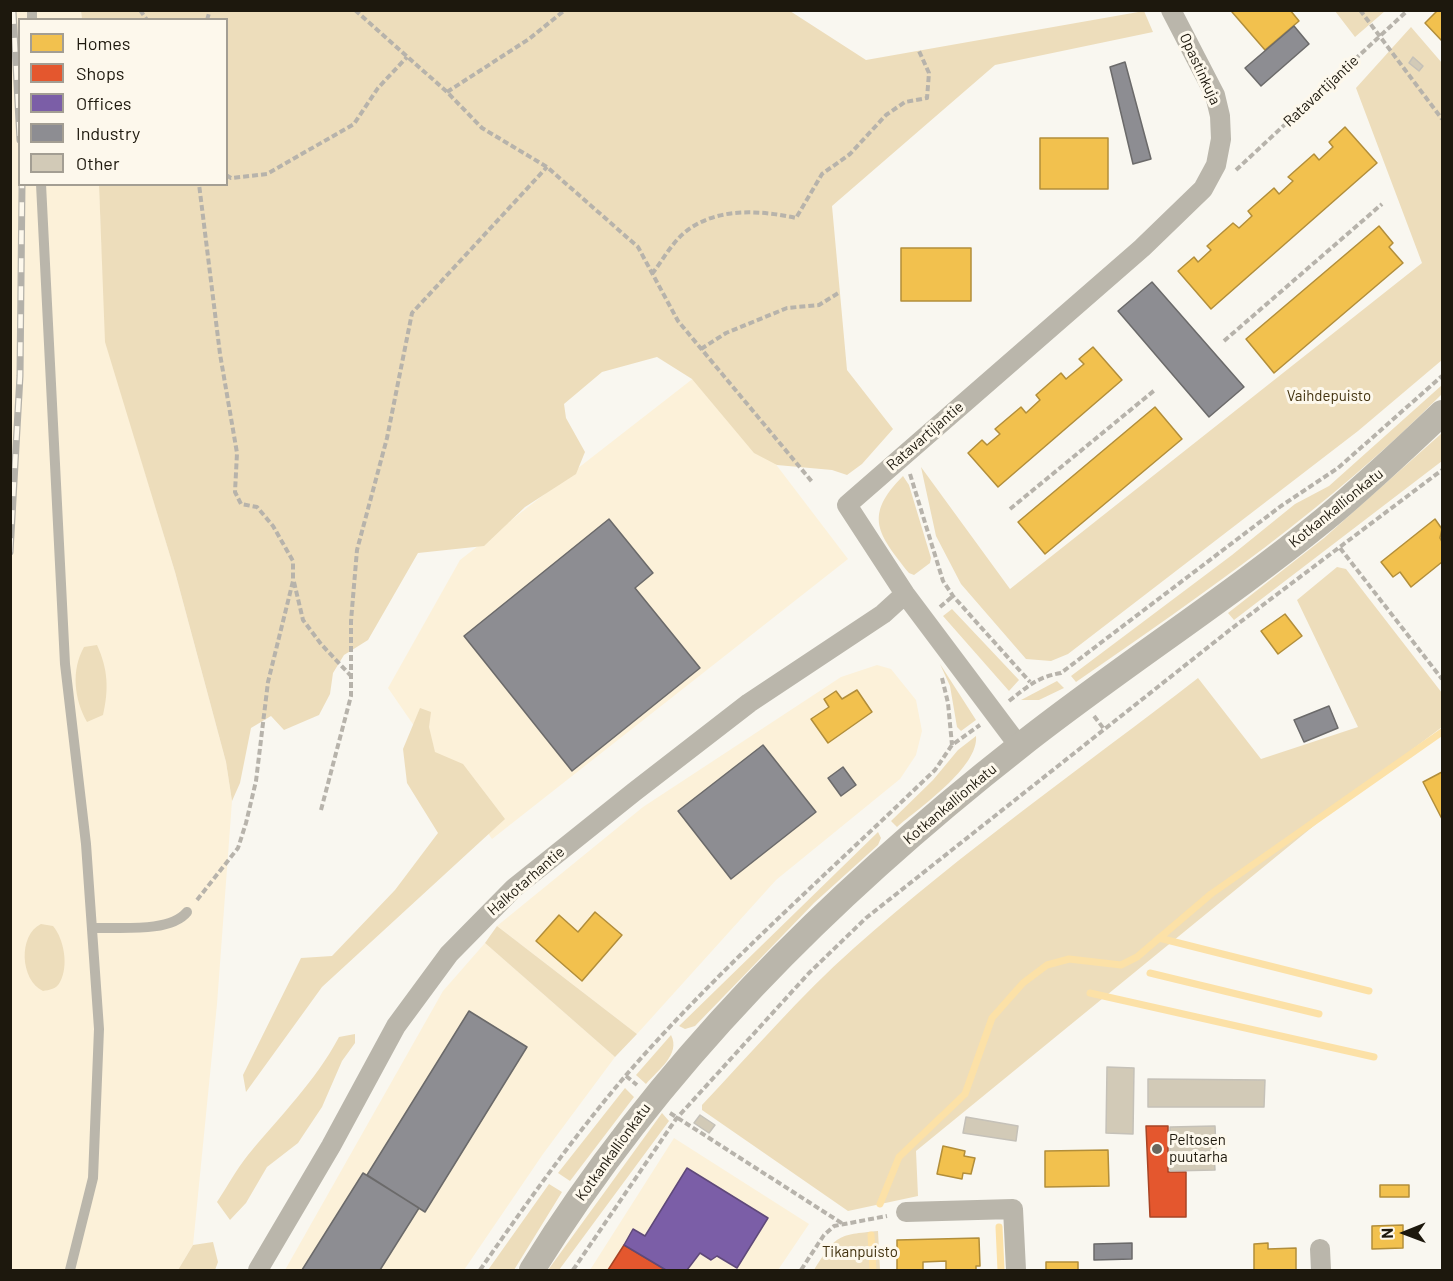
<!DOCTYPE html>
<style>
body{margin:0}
#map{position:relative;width:1453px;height:1281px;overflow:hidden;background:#f9f7f0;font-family:Barlow,sans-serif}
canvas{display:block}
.frame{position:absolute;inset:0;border:12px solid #1d180d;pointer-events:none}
.legend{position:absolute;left:18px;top:18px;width:210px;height:168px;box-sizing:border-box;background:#fdf8ec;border:2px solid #a39e93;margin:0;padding:8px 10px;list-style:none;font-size:18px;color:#1d180d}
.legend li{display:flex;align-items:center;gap:12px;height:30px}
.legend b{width:30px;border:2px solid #a39e93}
.north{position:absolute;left:1375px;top:1203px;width:60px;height:60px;-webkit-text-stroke:4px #fdf8ec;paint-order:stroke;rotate:269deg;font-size:16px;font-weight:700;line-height:24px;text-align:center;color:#1d180d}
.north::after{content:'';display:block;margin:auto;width:21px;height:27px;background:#1d180d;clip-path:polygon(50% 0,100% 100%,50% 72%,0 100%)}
</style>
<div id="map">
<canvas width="1453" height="1281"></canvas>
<div class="frame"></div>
<ul class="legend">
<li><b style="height:16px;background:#f2c14e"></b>Homes</li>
<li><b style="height:16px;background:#e4572e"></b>Shops</li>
<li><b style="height:16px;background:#7b5ea7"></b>Offices</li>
<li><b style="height:16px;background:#8d8d92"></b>Industry</li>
<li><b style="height:16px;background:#d2cab7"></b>Other</li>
</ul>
<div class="north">N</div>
</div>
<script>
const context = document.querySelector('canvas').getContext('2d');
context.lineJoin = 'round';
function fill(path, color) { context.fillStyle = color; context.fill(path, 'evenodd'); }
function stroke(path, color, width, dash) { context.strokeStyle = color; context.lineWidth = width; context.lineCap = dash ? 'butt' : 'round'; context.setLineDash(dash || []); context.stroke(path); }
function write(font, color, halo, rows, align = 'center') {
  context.font = font + ' Barlow,sans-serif'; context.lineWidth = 6; context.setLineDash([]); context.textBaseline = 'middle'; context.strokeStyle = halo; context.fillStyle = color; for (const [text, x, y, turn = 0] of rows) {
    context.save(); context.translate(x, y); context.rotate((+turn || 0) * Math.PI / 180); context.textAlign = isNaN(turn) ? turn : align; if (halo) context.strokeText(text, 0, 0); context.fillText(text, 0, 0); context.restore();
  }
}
fill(new Path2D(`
 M10 11H81L82 19 20 20V184L99 185 106 342 175 572 226 762 232 801 217 1004 193 1245 178 1270H11Z
 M704 370 848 559 492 839 388 688 460 560Z
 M877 665 891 669 916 700 922 731 916 755 900 779 776 880 637 1034 497 926 643 807 841 677Z
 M485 943 615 1057 543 1154 464 1270H285L443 991Z
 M674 1138 809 1224 778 1270H590Z`), '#fcf1d9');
fill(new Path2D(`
 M81 11H790L866 60 1144 11 1153 32 995 65 832 206 847 370 893 429 862 464 847 475 832 470 777 465 754 453 692 379 657 357 602 372 564 404 566 418 585 452 576 474 525 507 484 546 418 553 368 640 344 655 333 673 330 694 319 715 284 730 271 716 251 728 240 783 232 801 226 762 175 572 105 342 99 185 226 184V20L82 19Z
 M1335 11H1385L1355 37Z
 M1411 27 1442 63V360L1358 431 1068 654 1051 661 1026 659 961 584 936 536 921 467 1010 589 1422 263 1356 88Z
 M1442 385V394C1330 507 1206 592 1076 682L1071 676 1232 555 1295 504 1329 486Z
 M1442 433V461L1234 620 1228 613 1324 538Z
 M903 476 909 485 931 558 930 563 914 575 909 573C878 534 863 516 903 476Z
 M1337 567 1346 569 1442 693V727L1343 802 916 1151 918 1196 848 1211 702 1110V1105C752 1052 800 996 854 948 963 851 1083 767 1198 678L1261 759 1358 727 1297 600Z
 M952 609 1019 680 1009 691 943 616Z
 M97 645C108 669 109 689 103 715L87 722C74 699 71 670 84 647Z
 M940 664 976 720 961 731 957 727 950 686Z
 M1057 681 1064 688 1039 700H1021Z
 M420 708 431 712 429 727 435 752 463 764 505 819 322 987 246 1092 243 1075 301 958 332 956 395 890 438 833 407 783 403 749Z
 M976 736C979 767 919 808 897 827L891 821 933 780 958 750Z
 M878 832 881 838 878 845 814 903 695 1026 685 1029 679 1026Z
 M41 924 53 926C64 939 69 966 60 982 57 989 49 990 43 991 20 980 18 935 41 924Z
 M497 926 637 1034 615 1057 485 943Z
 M355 1034V1043L342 1061 322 1107 298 1143 267 1167 246 1203 230 1220 217 1202C227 1187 236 1170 248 1155 280 1116 315 1082 339 1037Z
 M671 1035C681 1054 658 1070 646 1084L636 1075Z
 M625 1088 634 1097 570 1181 558 1173Z
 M662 1113 669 1121 559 1270H548Z
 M549 1184 562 1192 514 1270H488Z
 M878 1231 880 1270H814C836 1235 837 1235 878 1231Z
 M213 1242 218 1262 215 1270H178L193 1245Z`), '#edddbb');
const homes = new Path2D(`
 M1234 10H1290L1299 21 1265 50 1232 12Z
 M1438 10H1442V41L1425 23Z
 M1345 127 1377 163 1211 309 1178 271 1194 257 1198 262 1211 250 1207 246 1233 223 1239 228 1252 216 1248 211 1274 188 1279 194 1293 181 1288 177 1314 154 1319 160 1333 147 1329 142Z
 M1040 138H1108V189H1040Z
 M1379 226 1393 243 1389 247 1403 263 1274 373 1246 339Z
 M901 248H971V301H901Z
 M1093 347 1122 380 998 487 968 453 982 440 987 445 1000 434 995 429 1021 407 1026 413 1040 400 1036 395 1061 373 1066 379 1084 364 1079 359Z
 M1155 407 1182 439 1045 554 1018 522Z
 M1435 519 1442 529 1440 538 1442 542V562L1411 587 1400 572 1393 577 1381 562Z
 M1285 614 1302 636 1278 654 1261 631Z
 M857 690 872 712 828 743 811 719 829 707 824 699 836 691 842 699Z
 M1442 772V819L1423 782Z
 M595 912 622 935 582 981 536 941 559 915 578 932Z
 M943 1146 965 1151 964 1156 975 1158 971 1174 963 1173 962 1179 937 1174Z
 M1108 1150 1109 1186 1045 1187V1151Z
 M1380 1185H1409V1197H1380Z
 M1403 1225V1248L1372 1249V1226Z
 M979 1238 980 1266H976V1270H946V1261L923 1262V1270H897V1240Z
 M1268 1243V1249L1296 1248V1270H1254V1244Z
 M1046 1262H1078V1270H1046Z`);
fill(homes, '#f2c14e');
stroke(homes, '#b28e3a', 1.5);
const shops = new Path2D(`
 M1146 1126H1168V1172H1186V1217H1150Z
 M624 1245 666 1270H608Z`);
fill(shops, '#e4572e');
stroke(shops, '#a84424', 1.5);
const offices = new Path2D(`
 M687 1168 768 1218 737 1268 717 1256 711 1260 700 1253 687 1270H666L624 1245 633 1229 645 1236Z`);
fill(offices, '#7b5ea7');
stroke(offices, '#5f4979', 1.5);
const industry = new Path2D(`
 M1294 26 1309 44 1261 86 1245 68Z
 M1125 62 1151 159 1133 164 1110 67Z
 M1152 282 1244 387 1209 417 1118 311Z
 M609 519 653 573 635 588 700 668 572 771 464 636Z
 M1329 706 1338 728 1304 742 1294 720Z
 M763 745 816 812 731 879 678 811Z
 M843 767 856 785 841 796 828 778Z
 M469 1011 527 1047 425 1212 367 1175Z
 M363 1173 419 1208 380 1270H302Z
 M1132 1243V1259L1094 1260V1244Z`);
fill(industry, '#8d8d92');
stroke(industry, '#6b6a6a', 1.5);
stroke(new Path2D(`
 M1159 938 1369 991
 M1150 973 1319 1014
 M1090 993 1374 1057
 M880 1204 899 1157 965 1094 992 1018 1023 983 1047 965 1069 959 1121 965 1137 957 1211 894 1442 732
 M999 1227 1001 1270
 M871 1235 873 1270`), '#fce1a7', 7);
const building = new Path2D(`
 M1413 57 1423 66 1419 71 1409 63Z
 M1107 1067 1134 1068 1133 1134 1106 1133Z
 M1148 1079 1265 1080 1264 1107H1148Z
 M700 1115 715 1125 709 1133 694 1123Z
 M966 1117 1018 1126 1016 1141 963 1133Z
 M1215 1126 1216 1151 1170 1152V1127Z
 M1169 1153H1214L1215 1170 1170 1171Z`);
fill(building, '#d2cab7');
stroke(building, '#c5c1b8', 1.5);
stroke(new Path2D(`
 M140 10 147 20
 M355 10 447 92 482 128 547 167 638 247 678 321 813 483
 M1360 10 1442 119
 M207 20 210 10
 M447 92 529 39 565 10
 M1236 170 1408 10
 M226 175 231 178 267 174 354 124 378 88 407 57
 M652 274C662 261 672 243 684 233 715 207 759 210 796 218L822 174 850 154 886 115 905 102 927 98 929 73 919 51
 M1224 341 1382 204
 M701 349 726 333 787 308 819 305 840 292
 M910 474 943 581 953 596 1030 682
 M1010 509 1156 389
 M1340 548 1442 679
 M294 582 303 620 321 644 351 676
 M940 607 953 596
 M942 678 948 703 952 745
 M1009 701C1027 687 1037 677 1061 673L1281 506 1338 468 1442 376
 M1094 716 1104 729
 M321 810 351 696V621L357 550 387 438 412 313 547 167
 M197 900 238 848 246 823 256 781 268 682 293 581V561L273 526 257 507 241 504 235 492 237 453 220 354 199 184
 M626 1076 637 1085
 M670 1113 843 1224
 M480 1270C526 1204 574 1136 627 1074 715 973 817 883 914 790L935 770 952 745 980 725
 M573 1270 676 1119 809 973 866 918 1231 629 1442 470
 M801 1270 824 1235 834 1226 887 1216`), '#b7b3ab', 4, [6, 3]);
stroke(new Path2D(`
 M32 10V20
 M41 184 65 664 86 844 99 1029 93 1178 70 1270
 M92 928C119 927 170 933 187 912`), '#bab6ab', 10);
stroke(new Path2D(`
 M1019 746 905 594 847 505 1142 248 1203 189 1216 165 1221 139 1220 116 1215 95 1171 10
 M906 1212 1013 1209 1016 1270
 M1320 1249 1321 1270
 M258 1270 331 1146 396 1026 449 954 514 888 634 792 749 703 883 614 905 594`), '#bab6ab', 20);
stroke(new Path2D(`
 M532 1270C659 1065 831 894 1021 745 1120 667 1227 599 1325 519 1366 485 1404 449 1442 413`), '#bab6ab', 26);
const rail = new Path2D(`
 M13 10 20 140
 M10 552 20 376 22 184`);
stroke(rail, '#b4b1a9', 7);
stroke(rail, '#fdf8ec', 4.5, [14]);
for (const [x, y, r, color] of [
 [1157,1149,6,"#6a665c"]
]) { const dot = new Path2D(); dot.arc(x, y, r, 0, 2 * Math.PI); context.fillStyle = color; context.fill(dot); stroke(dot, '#fdf8ec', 2); }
write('15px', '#1d180d', '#fdf8ec', [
 ["Opastinkuja",1200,69,65],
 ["Ratavartijantie",1321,91,-43],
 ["Ratavartijantie",925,436,-41],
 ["Kotkankallionkatu",1336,508,-39],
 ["Kotkankallionkatu",950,804,-40],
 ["Halkotarhantie",526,881,-41],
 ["Kotkankallionkatu",613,1152,-54]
]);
write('15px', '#41310e', '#fdf8ec', [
 ["Vaihdepuisto",1329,396],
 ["Tikanpuisto",860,1252]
]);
write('15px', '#1d180d', '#fdf8ec', [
 ["Peltosen",1169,1140],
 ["puutarha",1169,1157]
], 'left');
</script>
